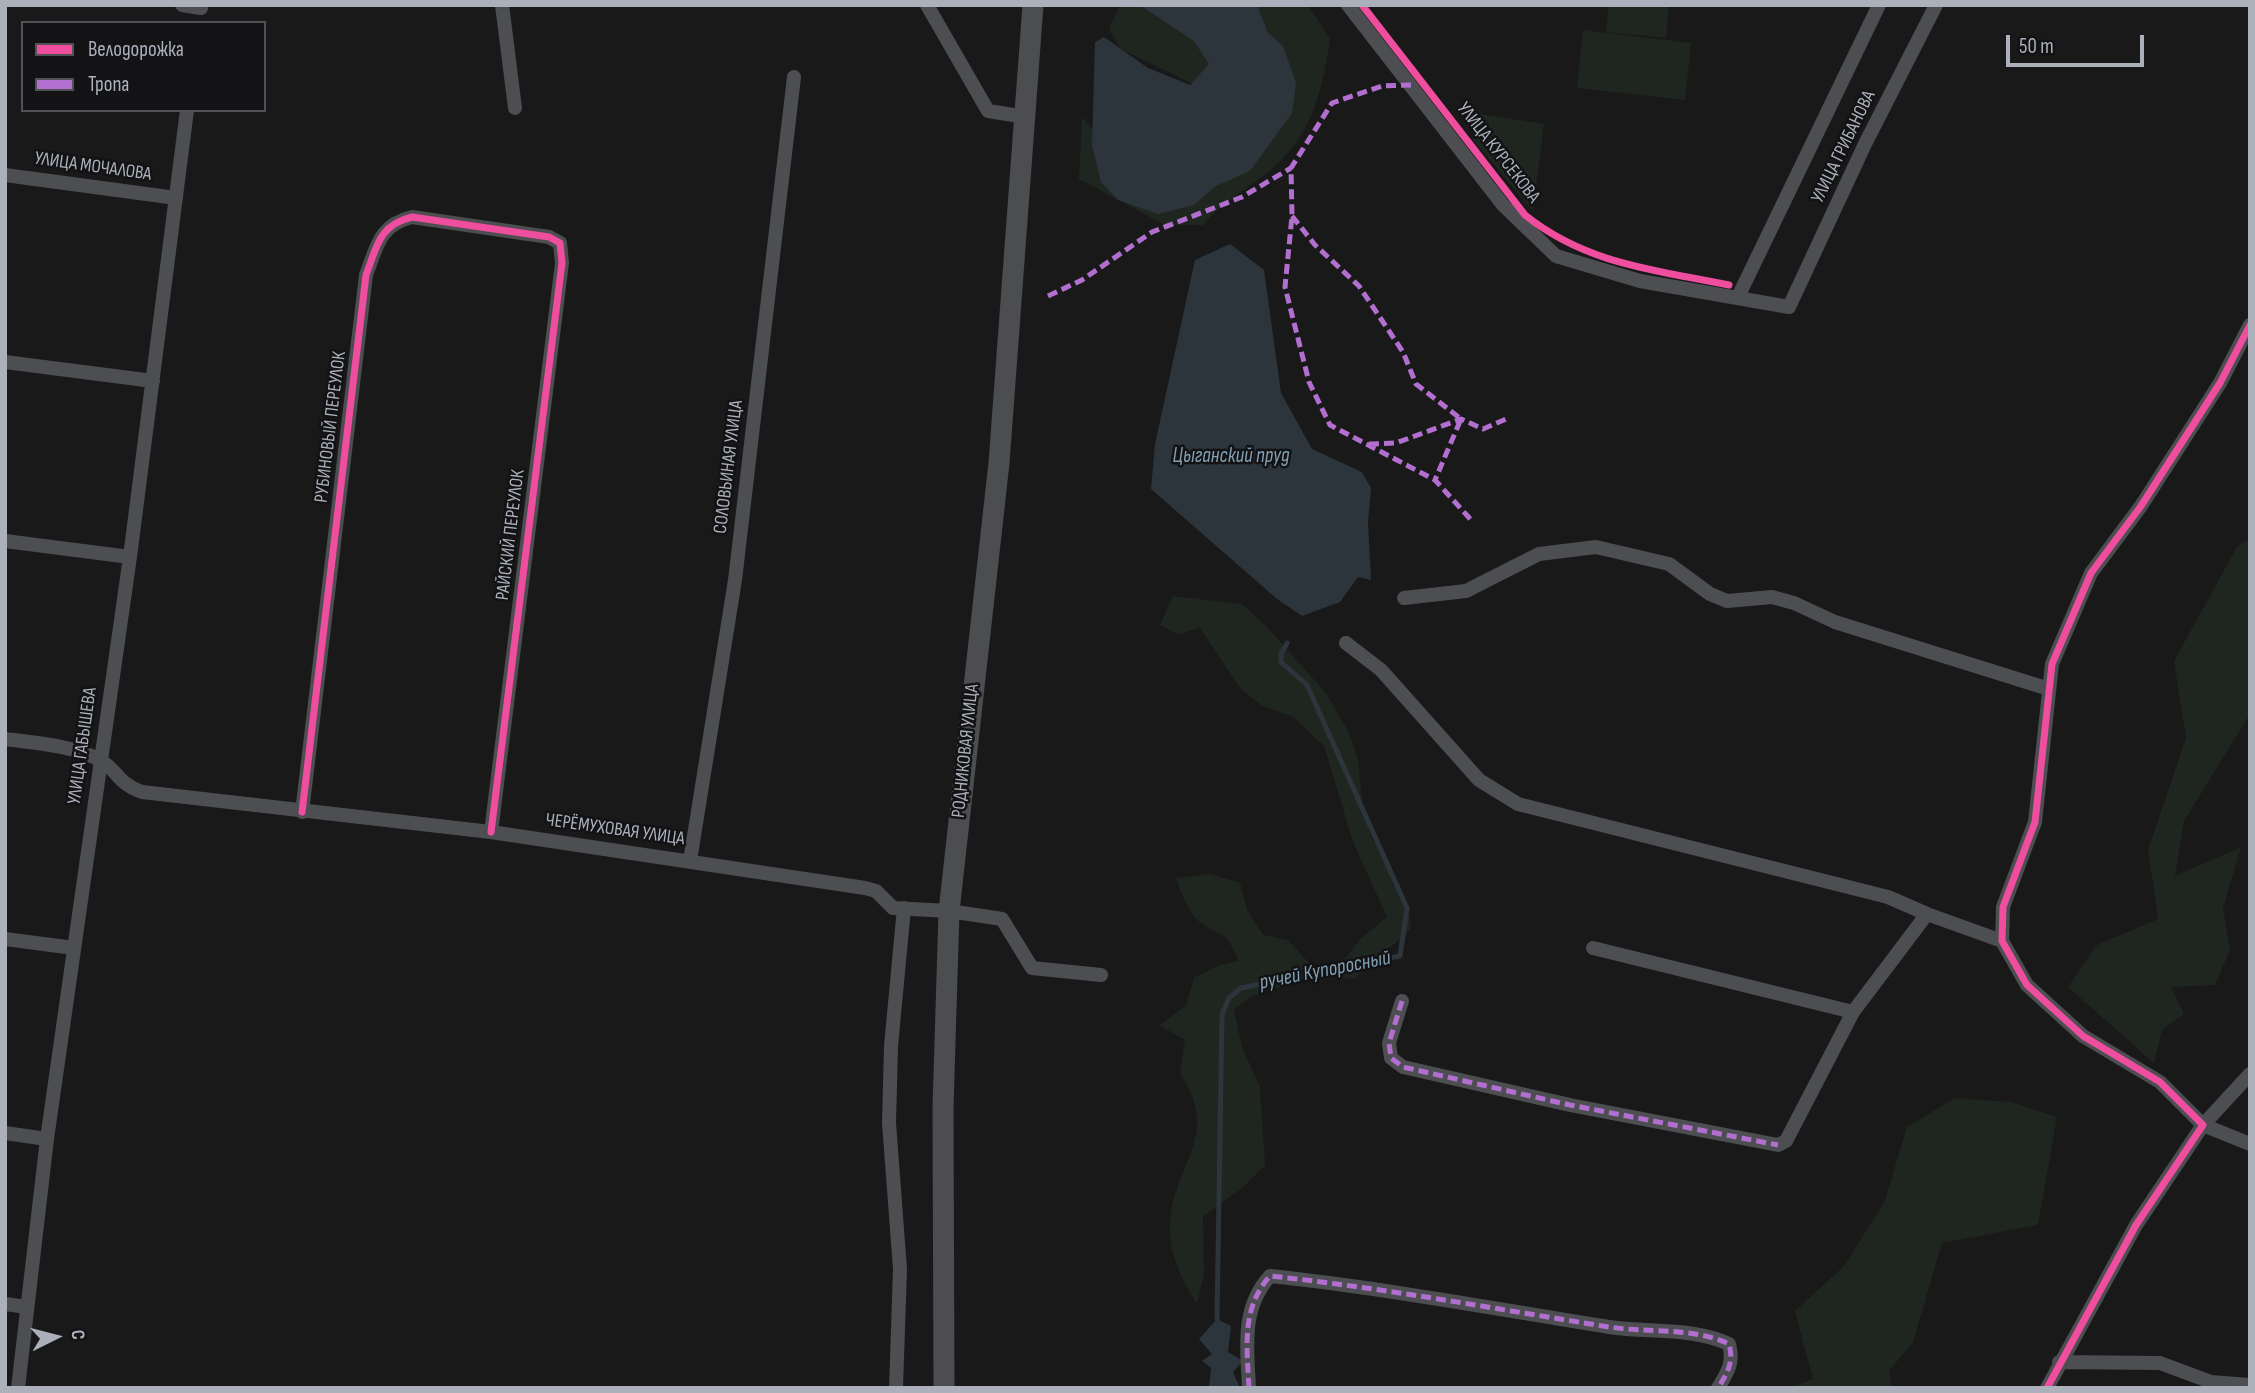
<!DOCTYPE html>
<meta charset="utf-8">
<style>
body{margin:0}
#map{position:relative;width:2255px;height:1393px;overflow:hidden;background:#191919;font-family:"Sofia Sans Condensed",sans-serif}
canvas{display:block}
.frame{position:absolute;inset:0;border:7px solid #abb0ba;pointer-events:none}
.legend{position:absolute;left:21px;top:21px;width:245px;height:91px;box-sizing:border-box;background:#131315;border:2px solid #505257;margin:0;padding:9px 12px;list-style:none;font-size:21px;color:#abb0ba}
.legend li{display:flex;align-items:center;gap:14px;height:35px}
.legend b{width:35px;border:2px solid #505257}
.north{position:absolute;left:21px;top:1302px;width:70px;height:70px;-webkit-text-stroke:5px #131315;paint-order:stroke;rotate:84deg;font-size:19px;font-weight:700;line-height:28px;text-align:center;color:#abb0ba}
.north::after{content:'';display:block;margin:auto;width:24px;height:32px;background:#abb0ba;clip-path:polygon(50% 0,100% 100%,50% 72%,0 100%)}
.scale{position:absolute;left:2006px;top:35px;width:138px;height:32px;box-sizing:border-box;border:4px solid #abb0ba;border-top:0;padding-left:9px;font-size:21px;line-height:24px;white-space:nowrap;color:#abb0ba;-webkit-text-stroke:5px #131315;paint-order:stroke}
</style>
<div id="map">
<canvas width="2255" height="1393"></canvas>
<div class="frame"></div>
<ul class="legend">
<li><b style="height:9px;background:#ef4d9e"></b>Велодорожка</li>
<li><b style="height:9px;background:#b36fd0"></b>Тропа</li>
</ul>
<div class="north">С</div>
<div class="scale">50 m</div>
</div>
<script>
const context = document.querySelector('canvas').getContext('2d');
context.lineJoin = 'round';
function fill(path, color) { context.fillStyle = color; context.fill(path, 'evenodd'); }
function stroke(path, color, width, dash) { context.strokeStyle = color; context.lineWidth = width; context.lineCap = dash ? 'butt' : 'round'; context.setLineDash(dash || []); context.stroke(path); }
function write(font, color, halo, rows, align = 'center') {
  context.font = font + ' "Sofia Sans Condensed",sans-serif'; context.lineWidth = 5; context.setLineDash([]); context.textBaseline = 'middle'; context.strokeStyle = halo; context.fillStyle = color; for (const [text, x, y, turn = 0] of rows) {
    context.save(); context.translate(x, y); context.rotate((+turn || 0) * Math.PI / 180); context.textAlign = isNaN(turn) ? turn : align; if (halo) context.strokeText(text, 0, 0); context.fillText(text, 0, 0); context.restore();
  }
}
fill(new Path2D(`
 M1120 5H1308L1330 39C1321 98 1311 139 1262 177 1240 193 1220 204 1203 225H1165L1079 179 1082 117 1118 156 1199 87 1121 49 1109 29Z
 M1609 5H1669L1666 38 1606 32Z
 M1583 30 1691 43 1685 100 1577 88Z
 M1480 114 1544 124 1533 211 1473 140Z
 M2250 539V714L2184 821 2175 876 2241 847 2223 908 2230 950 2215 985 2171 987 2184 1014 2162 1030 2154 1063 2068 987 2097 945 2158 919 2148 850 2186 738 2174 661 2237 547Z
 M1173 596 1242 604 1267 627 1326 693 1349 733 1358 760 1362 801 1371 837 1386 857 1393 885 1408 904 1411 929 1354 979 1331 977 1360 939 1387 917 1353 842 1324 746 1293 717 1261 705 1240 688 1200 628 1178 634 1160 625Z
 M1210 874 1240 883 1247 910 1263 935 1288 940 1319 974 1251 996 1234 1009 1242 1047 1260 1087 1265 1165 1241 1189 1203 1216 1204 1274 1197 1304C1182 1280 1168 1253 1170 1223 1174 1163 1222 1135 1180 1074L1185 1040 1159 1025 1186 1006 1194 978 1220 965 1239 961C1223 927 1227 941 1201 923 1189 914 1181 892 1176 878Z
 M1955 1098 2011 1102 2057 1117 2038 1225 1942 1243 1913 1342 1889 1371 1892 1388H1791L1813 1379 1795 1311 1843 1267 1884 1203 1907 1127Z`), '#1f2620');
fill(new Path2D(`
 M1140 5H1257L1268 33 1283 46 1296 83 1292 113 1250 171 1216 186 1194 205 1158 214 1118 200 1101 182 1092 145 1095 42 1104 37 1148 68 1190 85 1209 64 1194 41Z
 M1230 244 1264 270 1281 393 1312 449 1362 472 1371 488 1368 523 1371 580 1358 577 1340 602 1302 616 1277 599 1151 489 1155 444 1195 260Z
 M1217 1319 1231 1326 1228 1352 1243 1361 1233 1372 1240 1388H1209L1211 1368 1202 1361 1212 1354 1199 1339Z`), '#2c353b');
stroke(new Path2D(`
 M1217 1319 1222 1014 1229 998 1241 988 1400 956 1407 908 1307 685 1281 662V654L1287 643`), '#2c353b', 5);
stroke(new Path2D(`
 M182 5 201 8
 M502 5 515 108
 M927 5 988 111 1026 117
 M1348 5 1503 205 1556 256 1640 281 1789 307 1865 144 1936 5
 M5 175 176 198
 M1738 297 1879 5
 M5 362 153 381
 M5 541 130 557
 M1404 598 1466 591 1539 554 1596 547 1669 564 1710 594 1727 601 1772 597 1794 603 1835 622 2049 689
 M1346 643 1381 670 1479 780 1518 804 1888 897 1927 914
 M5 739C35 743 71 745 98 759 117 768 116 783 142 792L491 832 865 888 876 891 893 908 949 911 1002 919 1032 968 1101 975
 M302 812 366 275C377 246 379 225 412 217L549 237 560 243 562 263 491 832
 M690 861 735 580 794 77
 M5 939 74 948
 M1593 948 1853 1012
 M1402 1001 1389 1043 1391 1058 1403 1067 1570 1105 1778 1145 1786 1141 1853 1012 1927 914 2002 941
 M2250 1074 2203 1125 2250 1144
 M5 1133 47 1139
 M5 1304 27 1307
 M2059 1362 2160 1363 2211 1382 2250 1385
 M18 1388 47 1139 130 557 187 110
 M896 1388 900 1269 889 1123 891 1046 904 908
 M1249 1388C1247 1347 1241 1308 1270 1276 1384 1288 1496 1309 1609 1327 1648 1333 1693 1327 1729 1344 1734 1362 1728 1372 1718 1388
 M2047 1388 2136 1225 2203 1125 2160 1082 2083 1036 2027 985 2002 941 2003 907 2035 822 2052 664 2091 573 2141 506 2220 383 2250 325`), '#4d4e52', 14);
stroke(new Path2D(`
 M944 1388 943 1108 949 911 999 463 1033 5`), '#4c4d50', 21);
stroke(new Path2D(`
 M1411 85 1382 86 1332 103 1291 168 1292 216 1285 287 1309 382 1330 425 1435 480 1473 522
 M1292 216 1315 245 1359 286 1403 352 1416 384 1461 419 1435 480
 M1048 296 1082 280 1152 232 1242 197 1291 168
 M1369 444 1396 443 1461 419 1483 429 1506 419
 M1402 1001 1389 1043 1391 1058 1403 1067 1570 1105 1778 1145
 M1249 1388C1247 1347 1241 1308 1270 1276 1384 1288 1496 1309 1609 1327 1648 1333 1693 1327 1729 1344 1734 1362 1728 1372 1718 1388`), '#b36fd0', 5, [10, 5]);
stroke(new Path2D(`
 M1362 5 1525 215C1586 264 1655 270 1729 285
 M302 812 366 275C377 246 379 225 412 217L549 237 560 243 562 263 491 832
 M2047 1388 2136 1225 2203 1125 2160 1082 2083 1036 2027 985 2002 941 2003 907 2035 822 2052 664 2091 573 2141 506 2220 383 2250 325`), '#ef4d9e', 7);
write('19px', '#abb0ba', '#131315', [
 ["УЛИЦА ГРИБАНОВА",1844,147,-64],
 ["УЛИЦА КУРСЕКОВА",1498,153,52],
 ["УЛИЦА МОЧАЛОВА",93,167,8],
 ["РУБИНОВЫЙ ПЕРЕУЛОК",331,427,-83],
 ["СОЛОВЬИНАЯ УЛИЦА",729,467,-83],
 ["РАЙСКИЙ ПЕРЕУЛОК",511,535,-83],
 ["УЛИЦА ГАБЫШЕВА",83,746,-82],
 ["РОДНИКОВАЯ УЛИЦА",966,751,-84],
 ["ЧЕРЁМУХОВАЯ УЛИЦА",615,830,8]
]);
write('italic 21px', '#839fb3', '#131315', [
 ["Цыганский пруд",1231,457],
 ["ручей Купоросный",1325,971,-11]
]);
</script>
